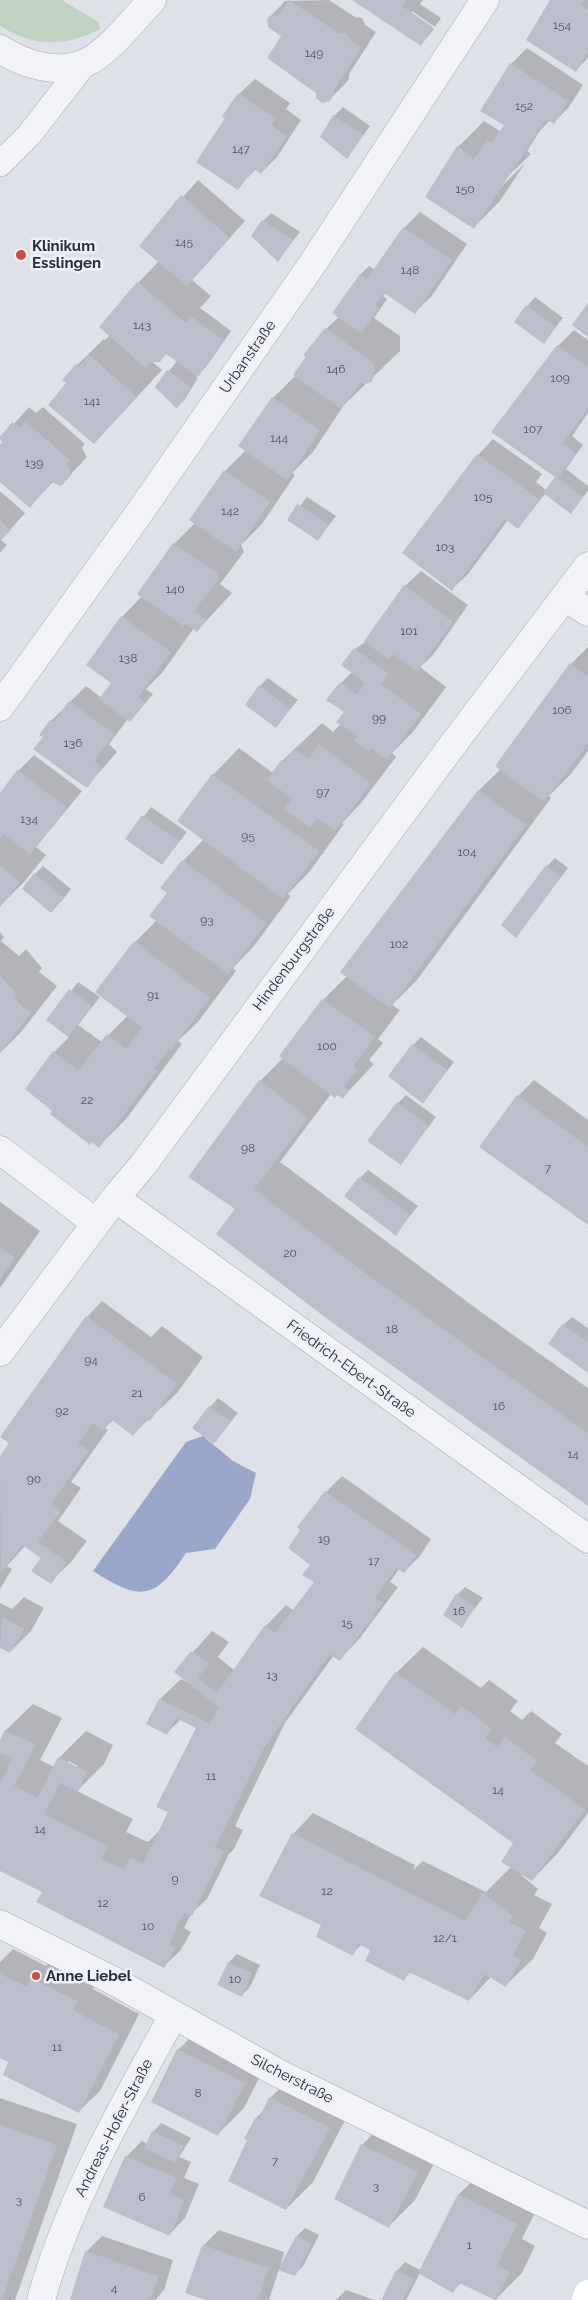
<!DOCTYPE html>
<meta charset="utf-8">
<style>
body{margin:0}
canvas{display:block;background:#dfe1e8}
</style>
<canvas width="588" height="2300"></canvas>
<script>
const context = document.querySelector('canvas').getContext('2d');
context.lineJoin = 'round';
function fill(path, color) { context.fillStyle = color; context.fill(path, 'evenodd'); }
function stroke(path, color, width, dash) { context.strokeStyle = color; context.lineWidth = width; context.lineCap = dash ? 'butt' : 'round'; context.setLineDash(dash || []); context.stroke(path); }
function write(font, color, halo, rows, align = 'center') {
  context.font = font + ' Raleway,sans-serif'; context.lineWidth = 5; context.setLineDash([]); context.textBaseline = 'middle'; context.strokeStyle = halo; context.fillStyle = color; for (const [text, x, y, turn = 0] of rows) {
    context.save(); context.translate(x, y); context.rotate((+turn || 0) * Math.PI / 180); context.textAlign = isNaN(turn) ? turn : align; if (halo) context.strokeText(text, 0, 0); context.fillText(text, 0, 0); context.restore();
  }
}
fill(new Path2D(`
 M0 0H62L98 22 100 29C67 47 32 47 0 26Z`), '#c1d2c0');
fill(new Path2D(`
 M203 1436 233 1461 256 1473 250 1499 215 1549 186 1553C155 1601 139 1601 93 1571L186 1442Z`), '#9aa7c8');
fill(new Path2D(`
 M329 0 355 17 362 18 365 25 376 32 349 74V79L345 84 329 100 317 92 270 17 285 1Z
 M355 0H423L420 4 441 18 435 27 412 11 411 13 434 29 421 45Z
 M552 0H588V58L576 70Z
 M527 48 583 85 569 107 554 122 550 120 539 132 527 151 531 154 500 184 502 186 525 163 500 201 474 227 458 147 484 121 501 132 505 126 511 64Z
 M255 79 290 103 286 109 301 120 277 157 261 173 256 169 237 189 227 118 239 94Z
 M343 107 370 126 347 158 321 137 334 116Z
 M198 180 245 221 192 280 211 296 200 308 231 331 206 367 196 377 198 378 185 399 177 407 156 387 177 361 167 353 160 360 151 361 162 370 94 443 68 383 77 365 104 339 105 340 110 335 138 283 159 261 140 246Z
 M420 212 467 244 431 297 415 312 386 293 383 296 387 299 374 318 400 336V351L344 405 313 452 292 473 295 475 262 524 241 545 244 552 220 584 232 593 197 631 194 628 162 673 146 689 153 694 138 712 130 720 128 719 109 744 117 752 88 785 45 737 51 721 86 686 102 698 113 683 122 617 142 596 174 544 195 523 225 471 246 450 273 398 296 375 326 329 339 317 333 313 361 274 369 266 375 270 404 228Z
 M271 213 300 232 278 260 263 221Z
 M535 297 563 318 544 342 515 321Z
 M574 330 588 340V413L572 436 583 445 566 469 588 486V491L571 512 546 493 518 527 508 520 468 574 452 589 478 455 493 439 542 474 536 482 546 490 556 476 558 346Z
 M29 407 36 413 43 407 85 444 82 448 87 457 61 485 53 482 30 506 0 480V447L4 442 0 439Z
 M0 491 25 513 1 540 7 545 0 553Z
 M307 497 336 516 318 539 289 520Z
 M421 571 468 605 433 655 420 667 446 687 413 732 392 753 396 757 361 803 342 823 344 824 310 871 288 894 291 896 254 946 233 968 236 971 198 1022 178 1041 182 1044 126 1119 99 1146 54 1110V1052L69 1037 48 1020 78 982 100 997 78 1025 102 1042 128 1015 135 942 157 920 183 861 204 839 213 775 239 748 273 773 282 761 322 723 333 732 341 724 345 712 341 683 352 672 343 665 355 649 365 642 405 586Z
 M588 647V751L571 774 549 796 551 798 417 980 392 1005 400 1010 378 1039 383 1043 369 1060 374 1064 343 1097 337 1093 331 1094 280 1162 481 1312 588 1388V1505L331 1319 237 1208 260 1081 283 1058 323 1000 347 976 342 972 479 790 501 769 571 664Z
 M268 678 298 700 276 726 260 686Z
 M34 755 82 791 36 847 46 855 24 882 0 906V796L18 771Z
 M151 807 187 832 162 864 127 839Z
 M555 858 568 868 516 936 547 866Z
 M43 866 71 889 60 903 35 874Z
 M0 932 4 937 1 941 19 956 26 949 42 968 39 972 57 986 21 1032 0 1053Z
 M421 1037 454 1062 423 1102 413 1045Z
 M534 1080 588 1120V1224L518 1096Z
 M406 1095 436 1117 401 1163 398 1103Z
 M368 1170 418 1206 395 1234 360 1178Z
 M0 1202 40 1231 0 1288Z
 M102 1301 151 1337 162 1326 203 1357 177 1393 133 1434 114 1419 105 1428 108 1430 71 1482 81 1488 58 1521 87 1541 71 1562 50 1582 43 1558 25 1546 7 1566 12 1569 0 1589V1458L87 1317Z
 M572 1317 588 1328V1372L563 1325Z
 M218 1398 238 1413 214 1443 210 1407Z
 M342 1476 431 1539 420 1556 404 1572 399 1569 390 1582 398 1587 360 1638 340 1659 334 1655 285 1723 235 1826 243 1830 234 1849 229 1854 207 1899 191 1914 184 1928 191 1932 180 1951 164 1966 43 1891 0 1869V1743L6 1730 33 1704 62 1718 40 1760 54 1767 59 1758 86 1731 113 1745 104 1764 77 1791 133 1819 126 1832 148 1842 158 1832 160 1833 170 1812 198 1727 181 1719 167 1733 148 1723 160 1699 181 1679 187 1682 176 1671 212 1631 229 1642 218 1657 234 1670 266 1626 286 1605 294 1611 315 1582 302 1530 299 1527 326 1492ZM68 1761 78 1766 76 1768 68 1763Z
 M465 1587 483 1598 461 1626 457 1595Z
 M24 1597 44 1608 31 1631 10 1652 0 1646V1603L12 1609Z
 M423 1647 481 1688 489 1680 518 1701 510 1711 522 1720 531 1711 562 1734 555 1743 588 1766V1813L558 1853 532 1880 522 1874 521 1875 538 1889 534 1895 552 1904 539 1928 547 1933 533 1959 506 1985 491 1977 469 2000 411 1971 404 1979 372 1949 362 1944 352 1954 323 1925 293 1834 313 1813 415 1865 413 1870 423 1861 486 1892 511 1867 515 1842 396 1673Z
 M13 1949 46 1966 53 1958 97 1980 93 1989 139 2014 100 2091 79 2111 10 2061 0 2057V1962Z
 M237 1954 260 1965 250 1987 241 1996 218 1985 229 1962Z
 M205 2023 270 2056 244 2108 218 2134 178 2050Z
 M297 2072 355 2101 313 2182 286 2209 249 2140 256 2118 264 2110 270 2098Z
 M0 2098 77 2124 15 2300H0Z
 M389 2118 443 2146 415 2200 389 2226 362 2145Z
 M161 2123 191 2138 179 2157 191 2162 184 2178 199 2184 185 2218 170 2234 126 2157 142 2141 147 2144 153 2132Z
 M486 2168 542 2198 522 2239 535 2246 522 2273 495 2300 461 2283 453 2291 420 2273 406 2300H382L397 2271 405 2262 420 2270 459 2194Z
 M305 2228 319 2235 303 2266 295 2274 279 2269 269 2300H210L203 2246 219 2230 284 2252 280 2268 297 2236Z
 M102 2236 173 2260 164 2290 155 2300H71L86 2252Z
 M346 2290 375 2300H336Z`), '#0003');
fill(new Path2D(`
 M289 0 338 33H346L350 40 361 48 333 91 334 95 330 101 322 103 316 98V93L267 58 281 36 268 27 267 19 271 15 278 16Z
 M352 0H406L402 6 433 27 421 46Z
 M550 0H585L581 5 588 10V52L576 72 526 40Z
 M510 63 568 101 554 124 546 119 474 229 425 197 457 146 474 159 487 140 492 143 504 125 480 111Z
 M238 93 276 119 271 125 287 136 261 174 254 169 238 190 196 162 225 118 222 116Z
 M333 115 363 135 347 159 320 137Z
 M181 195 230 238 187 286 139 246Z
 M262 220 293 240 278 262 251 236Z
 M403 227 452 260 415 314 384 293 375 305 379 308 361 334 332 313 360 274 367 279Z
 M137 282 186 323 192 317 224 340 198 377 166 354 160 362H151L146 368 99 327Z
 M588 303V337L572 325Z
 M526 305 556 327 544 344 514 322Z
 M325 328 374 363 375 371 372 382 364 384 361 382 341 409 293 375 305 358 304 354Z
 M557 345 588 367V409L563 443 576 454 558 478 583 497 571 514 543 493 555 477 491 432Z
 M89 355 137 397 94 444 48 405 66 383 62 380 76 364 79 367Z
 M167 370 191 387 177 409 155 387Z
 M272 397 320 430 287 480 238 446Z
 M12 422 20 428 26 422 70 460 67 465 72 474 61 486 51 482 30 508 0 482V445L2 443 0 437Z
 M477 454 540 500 518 529 505 519 452 591 402 553Z
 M224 470 270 502 236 552 189 520Z
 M297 504 329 525 318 541 287 520Z
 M0 520 11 530 0 541Z
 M173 543 217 573 218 579 194 611 207 620 197 632 185 624 183 626 137 594Z
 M404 585 453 622 417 672 394 654 389 660 364 641Z
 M121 616 171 652 138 697 145 703 130 722 99 699 111 683 86 665Z
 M354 648 389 674 381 684 421 714 387 760 371 748 368 751 354 741 357 737 336 722 344 712 326 700 340 682 357 695 365 683 341 665Z
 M570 663 588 677V744L544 802 495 766Z
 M259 685 290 709 276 728 245 705Z
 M69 701 114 734 95 761 102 768 88 787H85L33 749 43 737 39 735 50 720 54 722Z
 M319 744 371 784 335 831 317 818 310 828 284 809 292 799 267 780 281 760 284 762 294 749 309 759Z
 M17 770 67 808 30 855 3 833 0 838V793Z
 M212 774 319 851 283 899 177 821Z
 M478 790 526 825 390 1008 340 972Z
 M142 815 179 841 162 865 125 839Z
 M182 860 266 923 228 974 149 916 167 893 160 888Z
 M546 865 561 877 516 938 501 925Z
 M0 866 20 882 0 907Z
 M34 873 64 898 51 913 22 889Z
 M134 941 210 998 171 1050 169 1049 154 1069 157 1071 99 1148 92 1142 90 1145 50 1114 52 1111 25 1089 53 1051 78 1071 107 1034 126 1049 142 1028 95 992Z
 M0 975 17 995 14 999 31 1013 0 1053Z
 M69 989 92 1006 68 1037 46 1020Z
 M322 999 375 1037 353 1066 357 1070 344 1087 349 1091 343 1099 337 1095 335 1098 279 1056Z
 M412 1044 447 1070 423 1104 388 1076Z
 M259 1080 308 1118 254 1189 365 1273 588 1433V1506L330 1321 216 1234 235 1209 188 1177Z
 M517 1095 588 1147V1225L479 1147Z
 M397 1102 429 1126 401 1165 367 1141Z
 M359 1177 410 1215 396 1236 344 1196Z
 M0 1248 15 1258 0 1279Z
 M86 1316 177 1384 150 1421 146 1419 133 1436 112 1420 103 1431 93 1423 78 1443 89 1451 51 1503 61 1510 38 1542 67 1562 51 1584 31 1571 41 1558 22 1545 1 1573 0 1456 9 1443 0 1437Z
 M562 1324 588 1342V1373L548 1344Z
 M209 1406 231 1421 214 1444 192 1428Z
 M325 1491 416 1555 404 1573 396 1568 375 1598 383 1603 340 1661 330 1654 265 1746 215 1847 224 1851 192 1916 184 1913 169 1944 176 1948 164 1968 36 1902 42 1892 0 1871V1784L12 1758 0 1753V1740L5 1730 36 1745 14 1786 38 1798 58 1757 87 1772 78 1792 60 1783 44 1814 108 1846 101 1858 124 1870 130 1858 143 1863 168 1812 156 1807 196 1728 176 1718 167 1735 146 1724 159 1699 209 1723 219 1707 174 1672 191 1651 209 1663 198 1678 217 1693 265 1625 275 1633 314 1582 302 1575 310 1565 288 1548 300 1530 297 1527Z
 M456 1594 475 1607 462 1628 443 1615Z
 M2 1617 24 1629 10 1653 0 1648Z
 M395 1672 455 1714 461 1706 492 1729 485 1738 497 1747 504 1736 537 1761 530 1770 585 1809 532 1881 501 1862 513 1843 355 1729Z
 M292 1833 465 1921 483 1893 513 1916 509 1922 526 1930 513 1955 521 1960 506 1987 484 1974 469 2001 409 1972 404 1981 365 1961 370 1950 359 1944 353 1956 316 1937 321 1925 259 1896Z
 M228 1962 252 1973 242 1997 217 1985Z
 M0 1974 27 1987 31 1978 77 2001 73 2010 119 2035 79 2113 3 2075 8 2062 0 2058Z
 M177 2049 245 2083 218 2136 151 2102Z
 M269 2097 330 2128 286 2210 228 2181 247 2140 244 2139 255 2118 259 2119Z
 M0 2125 57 2145 2 2300H0Z
 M152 2131 184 2146 175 2163 144 2148Z
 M361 2144 418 2172 389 2228 334 2199Z
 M125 2156 177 2178 169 2194 184 2200 170 2236 103 2207Z
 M458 2194 517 2224 497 2266 510 2272 496 2300 459 2283 453 2293 418 2273Z
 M296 2236 312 2244 295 2276 278 2270Z
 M202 2245 269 2268 258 2300H206L185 2293Z
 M85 2251 158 2276 151 2300H70Z
 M396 2270 414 2279 403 2300H381Z`), '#bcbfcb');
const lane = new Path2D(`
 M0 164 29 135 84 64`);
const street = new Path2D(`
 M0 49C23 64 57 75 85 63 108 53 134 19 152 0
 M565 597 588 612
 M0 707 135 519 313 263 485 0
 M0 1150 96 1223
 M115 1198 588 1539
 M0 1352 115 1198 143 1165 448 751 588 566
 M0 1924 112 1980 278 2073 588 2225
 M41 2300C69 2199 123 2107 173 2016`);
stroke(lane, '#a8abb5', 26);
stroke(street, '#a8abb5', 29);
stroke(lane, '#f2f3f7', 25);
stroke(street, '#f2f3f7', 28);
stroke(new Path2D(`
 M586 2300 588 2294`), '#fff', 28);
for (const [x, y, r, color] of [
 [21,255,6,"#cd4d45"],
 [36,1976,5,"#cd4d45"]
]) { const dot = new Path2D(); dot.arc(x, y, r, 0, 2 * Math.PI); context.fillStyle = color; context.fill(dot); stroke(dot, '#eff0f6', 2); }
write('12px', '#4d5162', null, [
 ["154",562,25],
 ["149",314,53],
 ["152",524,106],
 ["147",241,149],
 ["150",465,189],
 ["145",184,242],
 ["148",410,270],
 ["143",142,325],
 ["146",336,369],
 ["109",560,378],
 ["141",92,401],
 ["107",533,429],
 ["144",279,438],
 ["139",34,463],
 ["105",483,497],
 ["142",230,511],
 ["103",445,547],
 ["140",175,589],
 ["101",409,631],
 ["138",128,658],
 ["106",562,710],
 ["99",379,718],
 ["136",73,743],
 ["97",323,792],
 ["134",29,819],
 ["95",248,836],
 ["104",467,852],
 ["93",207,920],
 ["102",399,944],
 ["91",153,995],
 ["100",327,1046],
 ["22",87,1100],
 ["98",248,1148],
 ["7",548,1168],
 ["20",290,1253],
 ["18",392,1329],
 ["94",91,1360],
 ["21",137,1393],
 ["16",499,1406],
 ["92",62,1411],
 ["14",573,1454],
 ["90",34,1479],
 ["19",324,1539],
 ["17",374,1561],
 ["16",459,1611],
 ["15",347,1623],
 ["13",272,1675],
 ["11",211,1776],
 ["14",498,1790],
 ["14",40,1829],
 ["9",175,1879],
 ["12",327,1891],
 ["12",103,1903],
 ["10",148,1926],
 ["12/1",445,1938],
 ["10",235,1979],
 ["11",57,2047],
 ["8",198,2093],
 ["7",275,2161],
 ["3",376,2186],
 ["6",142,2197],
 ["3",19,2200],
 ["1",469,2245],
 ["4",114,2288]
]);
write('bold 15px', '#282c3f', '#eff0f6', [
 ["Klinikum",32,246],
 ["Esslingen",32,263],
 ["Anne Liebel",46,1976]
], 'left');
write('15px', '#282c3f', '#eff0f6', [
 ["Urbanstraße",248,357,-55],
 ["Hindenburgstraße",294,959,-53],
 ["Friedrich-Ebert-Straße",351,1369,36],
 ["Silcherstraße",292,2079,27],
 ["Andreas-Hofer-Straße",114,2128,-63]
]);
</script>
